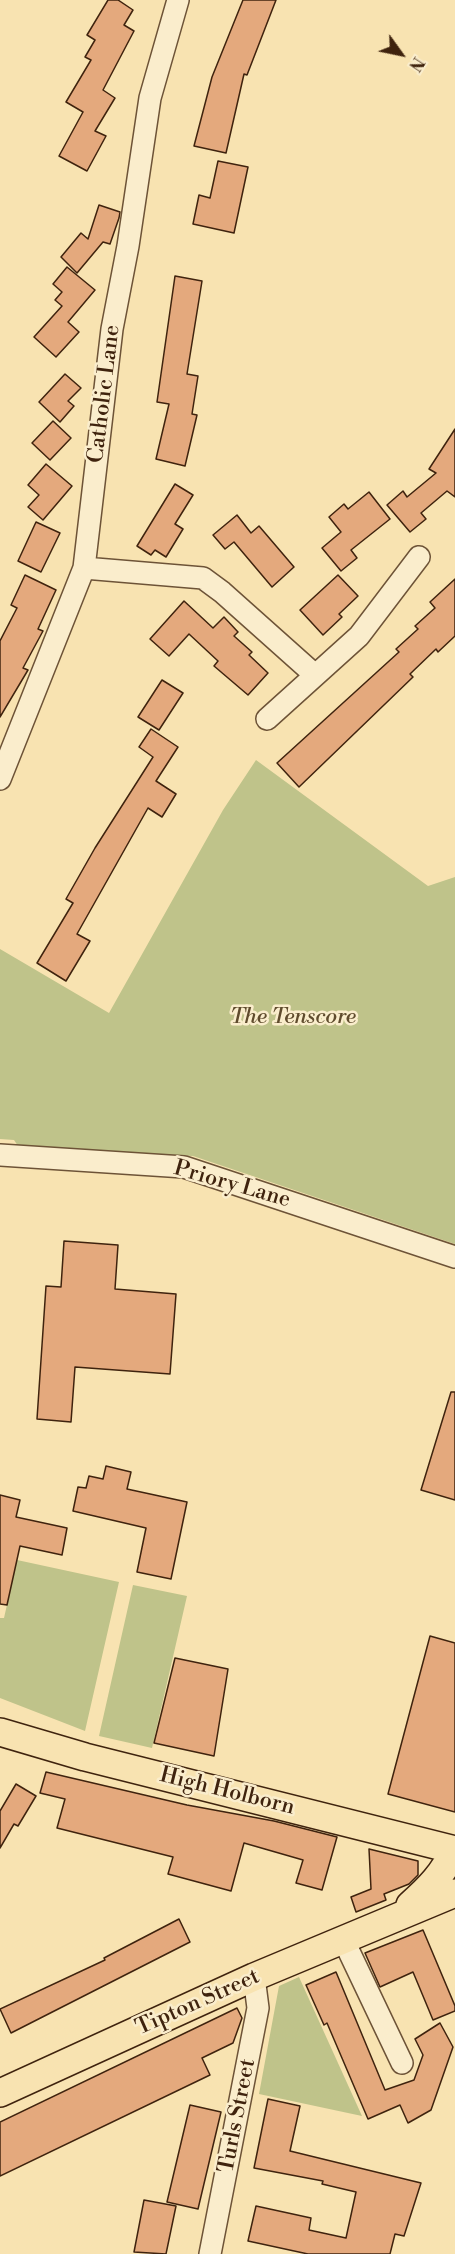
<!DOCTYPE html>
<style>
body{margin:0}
#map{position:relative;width:455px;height:2254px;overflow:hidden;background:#f8e3b1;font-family:"Libre Bodoni",serif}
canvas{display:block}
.north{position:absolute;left:371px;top:24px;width:60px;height:60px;-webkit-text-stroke:4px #faedcc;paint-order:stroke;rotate:123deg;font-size:16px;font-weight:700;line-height:24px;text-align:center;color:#3f230e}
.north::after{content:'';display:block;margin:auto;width:21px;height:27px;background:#3f230e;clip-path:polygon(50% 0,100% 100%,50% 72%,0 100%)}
</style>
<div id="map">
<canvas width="455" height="2254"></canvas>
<div class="north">N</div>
</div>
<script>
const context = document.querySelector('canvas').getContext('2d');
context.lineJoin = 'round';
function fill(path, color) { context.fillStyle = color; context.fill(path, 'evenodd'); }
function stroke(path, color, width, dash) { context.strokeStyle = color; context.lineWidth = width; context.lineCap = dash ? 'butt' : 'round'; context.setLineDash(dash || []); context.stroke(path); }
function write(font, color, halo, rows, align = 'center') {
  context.font = font + ' "Libre Bodoni",serif'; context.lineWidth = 5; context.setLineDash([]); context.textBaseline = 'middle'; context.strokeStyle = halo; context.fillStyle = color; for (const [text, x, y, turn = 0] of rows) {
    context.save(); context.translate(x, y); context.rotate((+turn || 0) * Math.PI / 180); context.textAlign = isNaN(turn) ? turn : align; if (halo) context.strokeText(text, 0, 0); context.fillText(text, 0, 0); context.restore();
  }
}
fill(new Path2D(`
 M256 760 428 886 455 877V1244L193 1156 20 1149 14 1140 0 1139V949L109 1013 223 810Z
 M17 1560 119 1582 85 1731 0 1698V1618H4Z
 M133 1585 187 1596 152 1748 99 1736Z
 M299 1977 362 2116 259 2094 279 1986Z`), '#bfc38a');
const building = new Path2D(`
 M108 0H118L133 10 124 25 134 31 103 90 115 98 95 131 106 136 87 171 59 156 83 112 66 102 91 60 85 57 95 40 87 35Z
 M243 0H276L247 75 244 74 226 153 194 146 212 77Z
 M218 161 248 167 234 233 193 224 199 195 210 198Z
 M99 205 120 212 119 218 110 244 103 242 77 273 61 257 81 233 88 239Z
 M67 267 95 290 68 322 79 332 56 357 34 337 62 306 55 300 62 292 53 284Z
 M175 276 202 281 187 374 198 376 192 414 197 415 185 466 156 459 169 404 157 402Z
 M65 374 81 388 68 401 74 406 60 422 39 402Z
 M53 421 71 438 50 460 32 443Z
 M455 429V497L447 491 421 513 426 519 410 532 387 505 403 491 407 497 436 473 429 469Z
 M46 464 72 486 43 520 28 507 39 495 28 485Z
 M175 484 193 495 175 524 183 529 166 557 155 550 151 555 137 546Z
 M369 492 390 519 351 550 357 558 341 571 322 548 341 532 329 517 344 504 348 509Z
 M237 515 251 533 259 526 294 567 272 587 234 542 225 549 213 535Z
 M36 522 60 533 41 572 18 561Z
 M25 575 56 590 38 629 43 631 23 668 28 670 0 717V641L17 608 11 605Z
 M338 575 358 596 339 614 342 617 323 635 300 610Z
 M455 579V636L438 652 436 649 410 674 413 677 299 787 277 763 399 652 396 649 418 629 415 626 435 608 430 602Z
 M184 601 213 628 224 617 238 632 234 636 252 652 249 655 268 673 248 695 214 666 218 661 189 634 169 656 150 639Z
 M162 680 183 693 159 730 138 717Z
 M151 729 178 747 156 781 176 794 162 817 148 808 77 934 90 941 66 981 37 963 73 903 66 899 95 848 153 757 139 747Z
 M64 1241 118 1245 115 1289 176 1294 170 1374 75 1367 71 1422 37 1419 46 1286 61 1287Z
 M451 1392H455V1500L421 1490Z
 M106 1466 131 1472 127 1489 187 1502 171 1579 137 1572 146 1528 73 1511 78 1487 86 1488 89 1476 103 1479Z
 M0 1495 20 1500 16 1517 67 1528 62 1555 20 1546 7 1605 0 1604Z
 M430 1636 455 1643V1812L388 1794Z
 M175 1658 228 1669 214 1756 154 1743Z
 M46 1772 187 1805 274 1821 337 1837 322 1890 296 1883 303 1860 244 1843 231 1891 168 1874 173 1857 57 1828 65 1799 40 1793Z
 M16 1784 36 1796 18 1826 14 1824 0 1848V1811Z
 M369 1849 418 1861V1875L409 1884 384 1894 386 1900 356 1912 351 1897 371 1889Z
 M179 1919 190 1942 11 2033 0 2009 105 1960 104 1958Z
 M423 1930 455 2006V2011L433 2020 413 1972 380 1987 365 1953Z
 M336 1972 385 2090 414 2080 423 2055 415 2039 440 2023 453 2047 431 2110 408 2123 400 2105 368 2119 327 2023 324 2025 306 1985Z
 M237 2008 242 2018 233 2043 202 2058 210 2075 0 2176V2122Z
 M268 2099 300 2106 290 2151 421 2183 404 2236 395 2234 390 2254H308L248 2241 256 2206 311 2218 309 2230 346 2238 356 2192 322 2184 323 2181 254 2168Z
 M190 2105 221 2112 198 2209 167 2202Z
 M144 2200 176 2206 166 2254 134 2252Z`);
fill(building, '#e4a97d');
stroke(building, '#3f230e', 1.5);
const minor = new Path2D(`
 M84 568 203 578 222 592 315 675
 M267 719 359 636 419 557
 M0 779 84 568 112 329 128 246 150 98 178 0
 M0 1155 184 1167 455 1257
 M343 1939 402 2063
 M210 2254 258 2008 254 1977`);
const major = new Path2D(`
 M0 1732 85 1757 455 1850
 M410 1905C429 1888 444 1873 454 1850
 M0 2093 254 1977 455 1893`);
stroke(minor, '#6d5337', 24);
stroke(major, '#3f230e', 30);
stroke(minor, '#faedcc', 21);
stroke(major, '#f8e3b1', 27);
write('22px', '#3f230e', '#faedcc', [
 ["Catholic Lane",105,394,-83],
 ["Priory Lane",232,1185,16],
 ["High Holborn",227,1792,14],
 ["Tipton Street",198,2003,-24],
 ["Turls Street",238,2116,-79]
]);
write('italic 22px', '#5f4b2d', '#faedcc', [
 ["The Tenscore",293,1018]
]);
</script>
